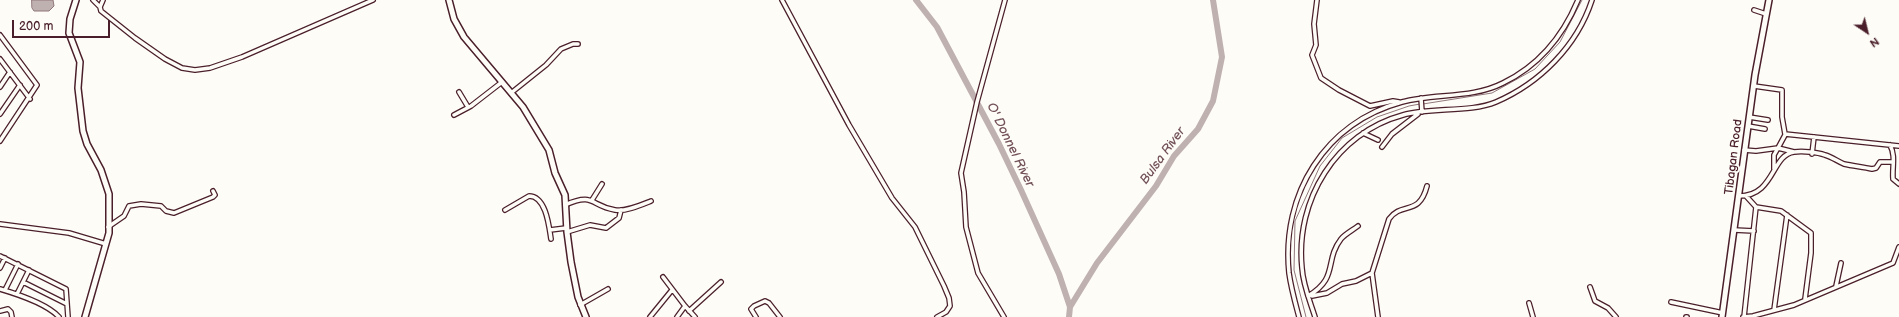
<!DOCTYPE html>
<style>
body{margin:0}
#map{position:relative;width:1899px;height:317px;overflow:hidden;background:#fdfcf7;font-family:"Balsamiq Sans",sans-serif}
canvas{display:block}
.north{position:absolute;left:1847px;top:12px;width:40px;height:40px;-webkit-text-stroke:3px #fdfcf7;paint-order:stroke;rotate:145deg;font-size:11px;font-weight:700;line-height:16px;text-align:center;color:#4a1f2b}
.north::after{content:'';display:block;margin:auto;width:14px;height:18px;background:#4a1f2b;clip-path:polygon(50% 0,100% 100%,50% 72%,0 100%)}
.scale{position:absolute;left:12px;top:20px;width:98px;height:18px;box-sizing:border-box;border:2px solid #4a1f2b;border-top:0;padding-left:5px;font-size:12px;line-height:14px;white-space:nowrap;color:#4a1f2b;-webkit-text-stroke:3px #fdfcf7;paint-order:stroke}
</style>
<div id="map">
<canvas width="1899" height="317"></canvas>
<div class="north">N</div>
<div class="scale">200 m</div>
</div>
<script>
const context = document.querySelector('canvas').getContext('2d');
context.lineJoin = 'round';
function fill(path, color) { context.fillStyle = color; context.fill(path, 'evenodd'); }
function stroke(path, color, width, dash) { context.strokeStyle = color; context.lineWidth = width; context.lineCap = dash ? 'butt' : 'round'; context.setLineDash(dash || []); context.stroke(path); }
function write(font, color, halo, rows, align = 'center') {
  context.font = font + ' "Balsamiq Sans",sans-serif'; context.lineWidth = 4; context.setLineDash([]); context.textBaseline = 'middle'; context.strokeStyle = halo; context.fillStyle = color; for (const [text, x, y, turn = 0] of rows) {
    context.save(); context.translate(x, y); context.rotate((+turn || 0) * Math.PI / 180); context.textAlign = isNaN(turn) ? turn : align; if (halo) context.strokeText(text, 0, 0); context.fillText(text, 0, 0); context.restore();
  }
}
const water = new Path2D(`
 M32 0H53L54 6 49 11H34L32 8Z`);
fill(water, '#c0b1b1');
stroke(water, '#91777b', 1);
stroke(new Path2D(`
 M1423 104 1492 93 1535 69 1560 42 1582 0
 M1306 317 1294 270 1295 221 1320 166 1342 138 1377 117 1409 106 1420 104`), '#91777b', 1);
stroke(new Path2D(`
 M916 0 937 27 999 144 1021 190 1059 274 1070 307 1069 317
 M1070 307 1097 263 1156 186 1174 156 1198 129 1213 101 1222 57 1213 0`), '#c0b1b1', 6);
const street = new Path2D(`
 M93 0 100 7 101 11 135 38 165 59 182 68 195 70 210 68 242 57 373 0
 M782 0 849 125 892 198 915 227 944 286 949 298 950 306 946 312 937 317
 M1317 0 1314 24 1316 45 1312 55 1321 78 1339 90 1370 106 1393 101 1399 102
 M100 7 103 0
 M1754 10 1766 14
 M0 35 37 85 0 141
 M0 59 30 99
 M1754 86 1782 90V117L1785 134 1899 146
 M0 87 10 72
 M459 92 468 107
 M511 93 546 65 561 49 573 44H578
 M1421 98 1422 112
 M0 114 20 85
 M454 115 471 106 502 82
 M1749 117 1768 120
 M1748 126 1765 129
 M1363 133 1378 140
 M1890 145C1896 156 1892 167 1893 179L1899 184
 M1382 147 1392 134 1418 114
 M1744 150 1756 151 1778 148 1785 135
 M1812 154 1814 137
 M1774 169V155L1778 148 1794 152
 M1739 196C1775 196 1771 155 1794 152 1802 151 1817 152 1825 155 1832 157 1837 161 1844 164 1853 166 1863 167 1872 169L1876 168 1880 162H1892
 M1746 196 1756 207 1781 211 1811 233V253L1805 299
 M592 200 602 184
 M565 205C595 192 590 206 615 210 625 212 641 205 651 201
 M505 210 529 196C546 196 549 226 551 239
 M0 224 69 233 106 244
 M108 227 124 216 129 206 141 204 161 206 166 211 174 213 213 197 215 195 213 191
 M550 230 566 228
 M1734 230 1754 231
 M567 232 590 225 606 228 619 218 621 210
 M0 256 66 289 68 317
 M0 268 5 258
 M663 277 685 306 695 317
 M23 282 67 304
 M1836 286 1841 263
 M1590 287 1595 301 1608 308 1616 317
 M0 289C17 294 47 304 59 317
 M5 290 18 264
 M17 294 29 270
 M1308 296C1339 278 1324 261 1341 239 1345 234 1353 230 1358 226
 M1312 296 1327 293 1342 284 1356 281 1372 273
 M1671 302 1723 313
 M1529 303 1533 317
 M580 305 608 289
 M1774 310 1787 215
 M0 311 8 309 11 312 12 317
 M689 311 721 282
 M650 317 672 290
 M677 317 685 306
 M756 317 751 309 754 306 765 301 769 303 780 317
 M1004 317 978 273 966 227 964 192 961 173 977 102 1005 0
 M1299 317C1295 302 1291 288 1289 273 1281 194 1325 123 1402 102 1434 93 1472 99 1503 83 1538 66 1563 36 1578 0
 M1315 317C1310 301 1303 285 1302 268 1295 200 1336 133 1403 115 1431 107 1470 113 1496 102 1540 83 1577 46 1592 0
 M1378 317 1372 273 1389 219C1402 201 1419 217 1427 186
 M1686 317H1687
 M1743 317 1753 316 1794 305 1893 263 1899 247
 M1744 317 1756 207`);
const secondary = new Path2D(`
 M76 0 70 19 69 33 80 62 78 88 83 131 87 144 101 170 109 194V233L85 317
 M449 0 454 19 464 37 523 107 549 150 555 173 565 195 567 232 571 262 578 297 586 317
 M1722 317 1755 75 1769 0`);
stroke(street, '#4a1f2b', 6);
stroke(secondary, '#4a1f2b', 8);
stroke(street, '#fdfcf7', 3.5);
stroke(secondary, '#fdfcf7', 5);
write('12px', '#4a1f2b', '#fdfcf7', [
 ["Tibagan Road",1734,157,-83]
]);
write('italic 13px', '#73525a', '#fdfcf7', [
 ["O' Donnel River",1010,145,64],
 ["Bulsa River",1163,156,-54]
]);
</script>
